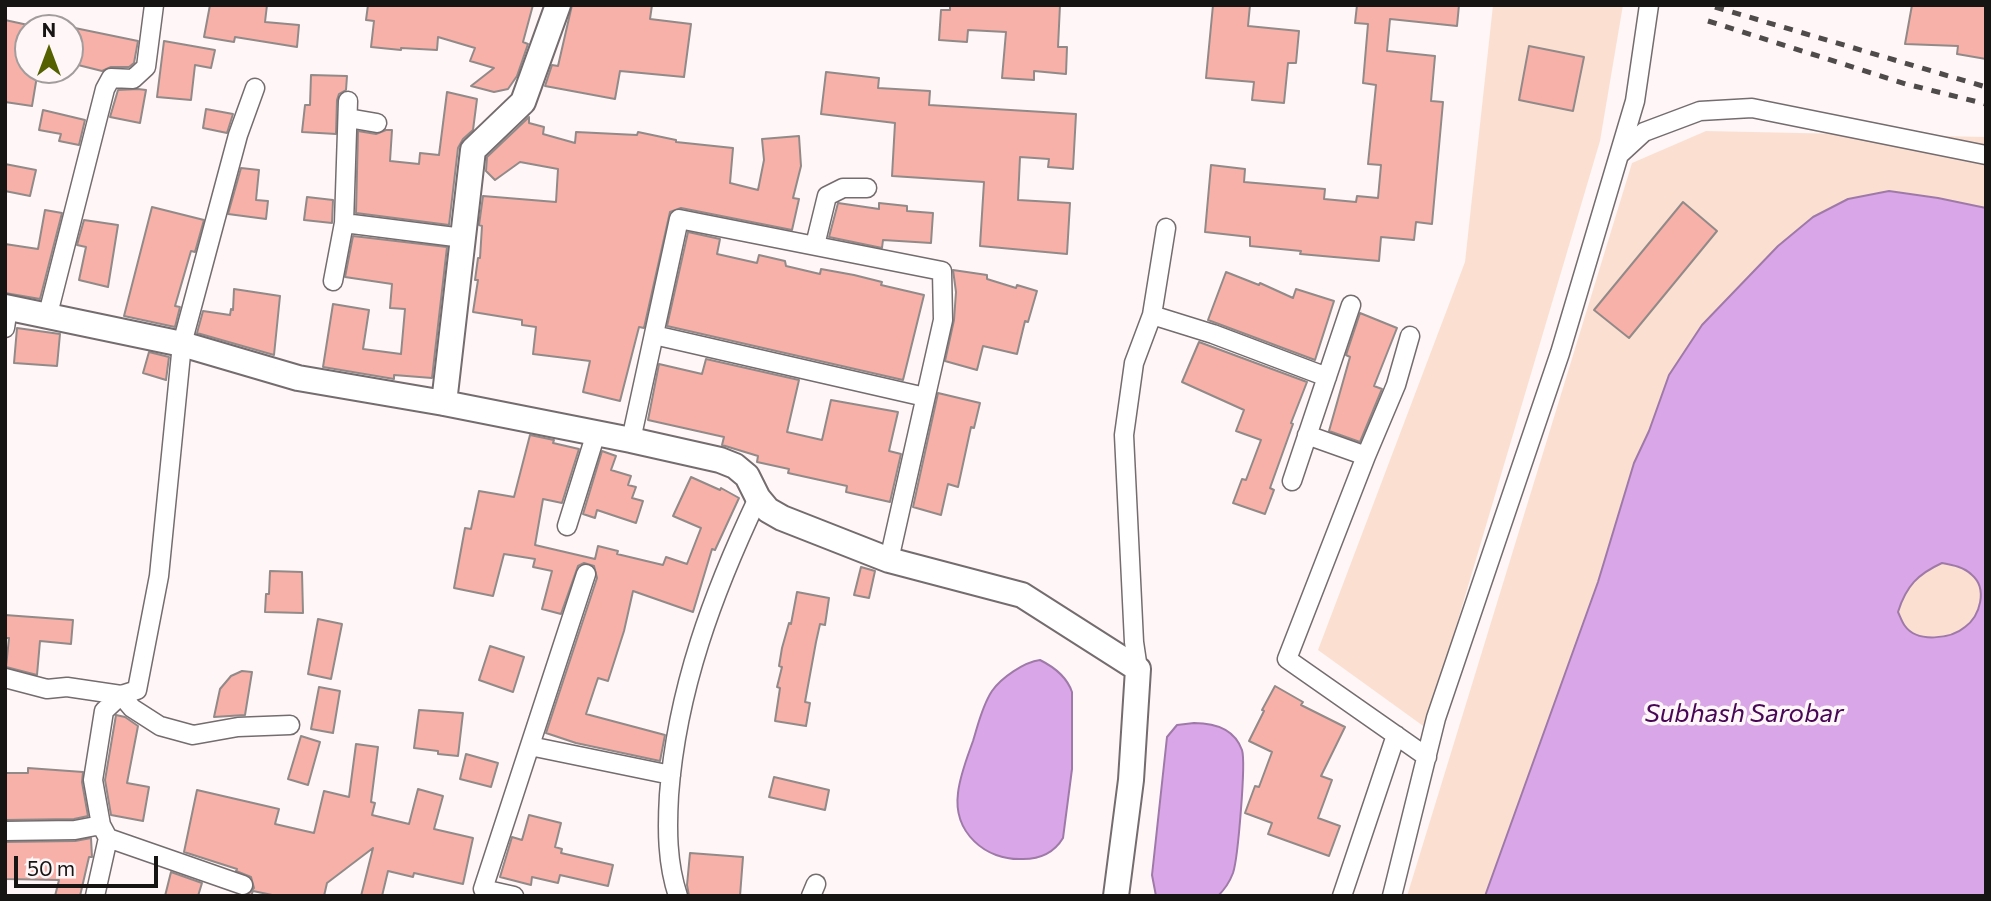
<!DOCTYPE html>
<style>
body{margin:0}
#map{position:relative;width:1991px;height:901px;overflow:hidden;background:#fff6f7;font-family:Commissioner,sans-serif}
canvas{display:block}
.frame{position:absolute;inset:0;border:7px solid #171414;pointer-events:none}
.north{position:absolute;left:14px;top:14px;width:70px;height:70px;box-sizing:border-box;background:#fff6f7;border:2px solid #a29c9c;border-radius:50%;rotate:0deg;font-size:19px;font-weight:700;line-height:28px;text-align:center;color:#171414}
.north::after{content:'';display:block;margin:auto;width:24px;height:32px;background:#556000;clip-path:polygon(50% 0,100% 100%,50% 72%,0 100%)}
.scale{position:absolute;left:14px;top:856px;width:144px;height:32px;box-sizing:border-box;border:4px solid #171414;border-top:0;padding-left:9px;font-size:21px;line-height:24px;white-space:nowrap;color:#171414;-webkit-text-stroke:5px #fff6f7;paint-order:stroke}
</style>
<div id="map">
<canvas width="1991" height="901"></canvas>
<div class="frame"></div>
<div class="north">N</div>
<div class="scale">50 m</div>
</div>
<script>
const context = document.querySelector('canvas').getContext('2d');
context.lineJoin = 'round';
function fill(path, color) { context.fillStyle = color; context.fill(path, 'evenodd'); }
function stroke(path, color, width, dash) { context.strokeStyle = color; context.lineWidth = width; context.lineCap = dash ? 'butt' : 'round'; context.setLineDash(dash || []); context.stroke(path); }
function write(font, color, halo, rows, align = 'center') {
  context.font = font + ' Commissioner,sans-serif'; context.lineWidth = 7; context.setLineDash([]); context.textBaseline = 'middle'; context.strokeStyle = halo; context.fillStyle = color; for (const [text, x, y, turn = 0] of rows) {
    context.save(); context.translate(x, y); context.rotate((+turn || 0) * Math.PI / 180); context.textAlign = isNaN(turn) ? turn : align; if (halo) context.strokeText(text, 0, 0); context.fillText(text, 0, 0); context.restore();
  }
}
fill(new Path2D(`
 M1493 5H1623L1600 141 1426 728 1318 650 1465 262Z
 M1706 131 1986 137V896H1407L1632 163Z`), '#fbe0d2');
const water = new Path2D(`
 M1889 191 1938 198 1986 208V896H1485L1598 582 1634 463 1649 431 1669 375 1702 325 1778 246 1813 217 1848 199ZM1942 563C1953 565 1964 567 1972 575 1988 589 1980 616 1965 627 1951 639 1917 643 1905 626 1902 622 1900 616 1898 612 1906 586 1918 574 1942 563Z
 M1040 660C1054 667 1067 677 1072 692V769L1063 838C1054 853 1040 859 1023 859 985 861 953 832 958 793 960 775 967 758 973 741 978 725 982 706 992 691 1001 678 1024 662 1040 660Z
 M1194 723C1214 723 1234 728 1242 750 1246 763 1238 858 1233 873 1230 881 1224 890 1218 896H1156L1152 875 1167 737 1177 725Z`);
fill(water, '#d9a6e7');
stroke(water, '#9f7aa8', 2);
const building = new Path2D(`
 M210 5H267L265 22 299 25 297 47 235 37 234 42 204 37Z
 M368 5H533L523 42 528 44 517 76 508 89 494 92 471 86 494 68 470 61 475 48 438 37 437 50 401 48V50L371 47 374 21 366 20Z
 M572 5H652L650 19 691 24 684 77 620 71 615 99 545 86 552 65 558 66Z
 M950 5H1060L1058 47H1067L1066 74 1034 71V80L1002 78 1006 32 968 30 967 42 939 40 941 10H950Z
 M1213 5H1250L1248 26 1299 31 1296 63H1288L1284 103 1252 100 1254 82 1206 78Z
 M1357 5H1459L1457 26 1390 19 1387 51 1435 56 1431 101 1443 102 1432 224 1416 222 1414 240 1381 237 1379 261 1300 254 1301 251 1250 246V237L1205 232 1211 165 1245 169 1244 182 1325 189 1324 199 1356 202 1357 196 1378 198 1381 165 1368 164 1376 85 1363 83 1368 24 1355 23Z
 M1912 5H1986V59L1957 54 1958 46 1905 44Z
 M5 20 28 25V70H38L32 106 5 102Z
 M70 27 138 41 134 63 129 67H111L102 71 70 63Z
 M164 41 215 50 211 68 195 65 191 100 157 97Z
 M1529 46 1584 57 1573 111 1519 100Z
 M826 72 879 78 878 88 930 91 929 105 1076 114 1073 169 1048 167 1049 159 1020 157 1018 200 1070 203 1067 254 980 246 984 182 892 176 895 123 821 114Z
 M311 75 347 76 346 90 339 94 337 100 336 134 302 132 305 105H310Z
 M138 89 146 90 140 123 110 117 118 90Z
 M447 92 477 99 473 130 463 139 458 148 449 225 356 213 358 131 376 134 386 130H392L390 161 419 164 420 153 439 155Z
 M206 109 233 114 227 133 203 128Z
 M43 110 85 120 79 145 59 141 61 134 39 130Z
 M529 117V123L544 127 543 134 575 143 576 132 637 135 638 132 676 140V142L733 148 730 183 758 190 764 160 762 139 799 136 801 166 793 198 799 199 792 230 681 208 670 212 644 328 639 327 620 401 583 392 590 361 533 354 536 327 522 325V320L473 312 478 280H475L478 258H480L482 226 479 225 483 196 556 202 558 169 520 162 495 180 486 171 487 157Z
 M5 164 36 170 30 196 5 191Z
 M241 168 259 170 256 200 268 201 266 219 228 214Z
 M307 197 333 200 332 223 304 220Z
 M1683 202 1717 231 1629 338 1594 310Z
 M838 203 879 209V203L907 206V211L933 213 931 243 883 240 882 248 829 237Z
 M152 207 204 220 195 252 191 251 175 306 180 307 175 327 124 316Z
 M45 210 62 213 40 299 5 293V244L38 249Z
 M84 220 118 225 108 287 79 280 86 247 77 245Z
 M688 232 720 239 717 254 757 263 759 255 785 261 786 266 820 274 821 269 854 275 882 282 881 285 924 295 903 380 667 326Z
 M353 236 447 247 432 378 394 375V379L323 367 333 304 369 310 363 349 401 354 405 309 390 308 392 284 345 277Z
 M953 270 987 275V279L1016 288 1017 285 1037 291 1028 322 1025 321 1017 354 983 346 977 370 945 361 954 320 956 292Z
 M1226 272 1259 285 1260 283 1293 298 1296 289 1334 301 1315 360 1208 320Z
 M234 289 280 296 274 355 197 333 203 311 230 315 231 309 233 310Z
 M1360 313 1397 328 1374 386 1382 389 1360 442 1329 431 1350 357 1346 355Z
 M17 328 60 334 57 366 14 363Z
 M1199 342 1307 382 1291 423 1293 424 1270 488 1274 490 1265 514 1233 503 1242 479 1246 480 1261 440 1236 431 1244 410 1182 382Z
 M149 352 169 357 166 380 143 373Z
 M706 359 799 380 787 432 822 440 831 400 898 412 889 451 901 454 890 502 846 492 847 486 788 473 789 469 757 462 758 456 722 445 724 437 648 420 659 364 702 374Z
 M938 393 980 403 974 428 971 427 958 487 948 484 941 515 913 507Z
 M530 435 554 440 553 443 579 449 562 503 543 499 535 545 595 559 598 546 618 551 617 554 663 565 666 557 687 564 701 528 673 516 691 477 720 490 721 488 739 498 715 550 712 549 693 612 633 591 624 631 608 681 598 678 586 714 665 735 660 761 576 743 546 733 597 578 594 566 584 563 578 566 561 614 542 609 552 571 533 567 535 559 504 554 493 596 454 588 465 528 471 529 479 491 514 497Z
 M602 451 616 456 611 470 631 476 628 485 636 487 632 498 643 501 636 523 597 510 595 518 583 514Z
 M861 567 875 571 869 598 854 595Z
 M270 571 302 572 303 613 265 612 266 594H269Z
 M797 592 829 598 825 625 820 624 816 642 805 702 810 703 806 726 775 721 780 688 777 687 782 667 779 666 782 648 789 623 791 624Z
 M5 615 73 620 71 644 40 641 37 675 6 667 9 638H5Z
 M318 619 342 624 331 679 308 674Z
 M490 646 524 657 513 692 479 680Z
 M242 671 252 672 245 715 214 717 220 689 231 676Z
 M1275 686 1303 702 1301 705 1345 727 1321 776 1332 780 1318 818 1340 826 1329 856 1268 834 1272 823 1245 813 1255 786 1259 787 1272 752 1249 741 1264 711 1262 710Z
 M319 687 340 691 333 733 311 729Z
 M419 710 463 713 458 756 438 754V751L414 748Z
 M116 715 125 717 138 726 127 783 149 787 143 821 111 815 105 780Z
 M301 736 320 742 308 785 288 779Z
 M356 744 378 747 371 802 375 803 372 815 409 824 418 789 443 796 434 829 473 838 463 884 414 873 413 877 388 871 382 896H361L373 848 327 883 324 896H277L253 891 251 896H246L254 888 251 877 236 871 237 869 184 852 197 790 279 809 275 824 314 833 324 791 349 797Z
 M466 754 498 763 491 787 460 779Z
 M28 768 83 772 82 782 88 816 74 819 5 820V773H28Z
 M774 777 829 790 825 810 769 797Z
 M529 815 561 823 555 847 562 849 561 853 613 865 608 886 560 875 558 883 532 877 531 885 500 877 512 837 522 840Z
 M91 838 92 857H89L80 896H55L59 880 5 879V842L75 841Z
 M690 853 743 857 740 896H689L687 885Z
 M171 872 202 883 198 896H165Z`);
fill(building, '#f7b1a8');
stroke(building, '#928a89', 2);
const street = new Path2D(`
 M348 118 377 123
 M1619 155 1644 132 1700 111 1752 108 1986 155
 M344 223 463 238
 M815 245 827 196 843 188H867
 M333 281 344 223 348 101
 M48 314 105 89 111 78 133 79 146 67 154 5
 M1152 315 1213 334 1327 377
 M5 328 8 308
 M654 335 925 397
 M1307 435 1366 456 1287 659 1427 757
 M631 440 679 219 942 271 943 320 889 560
 M1366 456 1396 385 1410 336
 M1292 481 1351 305
 M567 526 596 433
 M1138 669 1134 642 1124 435 1134 363 1152 315 1166 228
 M5 678 47 689 67 687 121 695 132 708 160 726 193 735 238 727 290 725
 M530 746 671 775
 M5 831 75 830 101 825
 M108 838 243 885
 M95 896 108 838 101 825 93 780 104 711 121 695 137 690 159 576 182 344 238 135 255 88
 M514 896 483 889 586 574
 M678 896C667 863 667 829 669 795 677 689 713 593 758 498
 M811 896 816 884
 M1342 896 1396 735
 M1392 896 1436 718 1560 353 1635 101 1649 5`);
const secondary = new Path2D(`
 M5 307 182 344 298 378 444 403 631 440 720 460 735 466 747 476 758 498 768 510 782 518 889 560 1022 595 1138 669 1131 780 1116 896
 M444 403 473 150 523 102 558 5`);
stroke(street, '#746c6e', 21);
stroke(secondary, '#746c6e', 28);
stroke(street, '#fff', 18);
stroke(secondary, '#fff', 24);
stroke(new Path2D(`
 M1715 7 1986 87
 M1708 21 1906 84 1986 104`), '#504b4b', 5, [9, 9]);
write('italic 26px', '#470656', '#fff6f7', [
 ["Subhash Sarobar",1744,713]
]);
</script>
